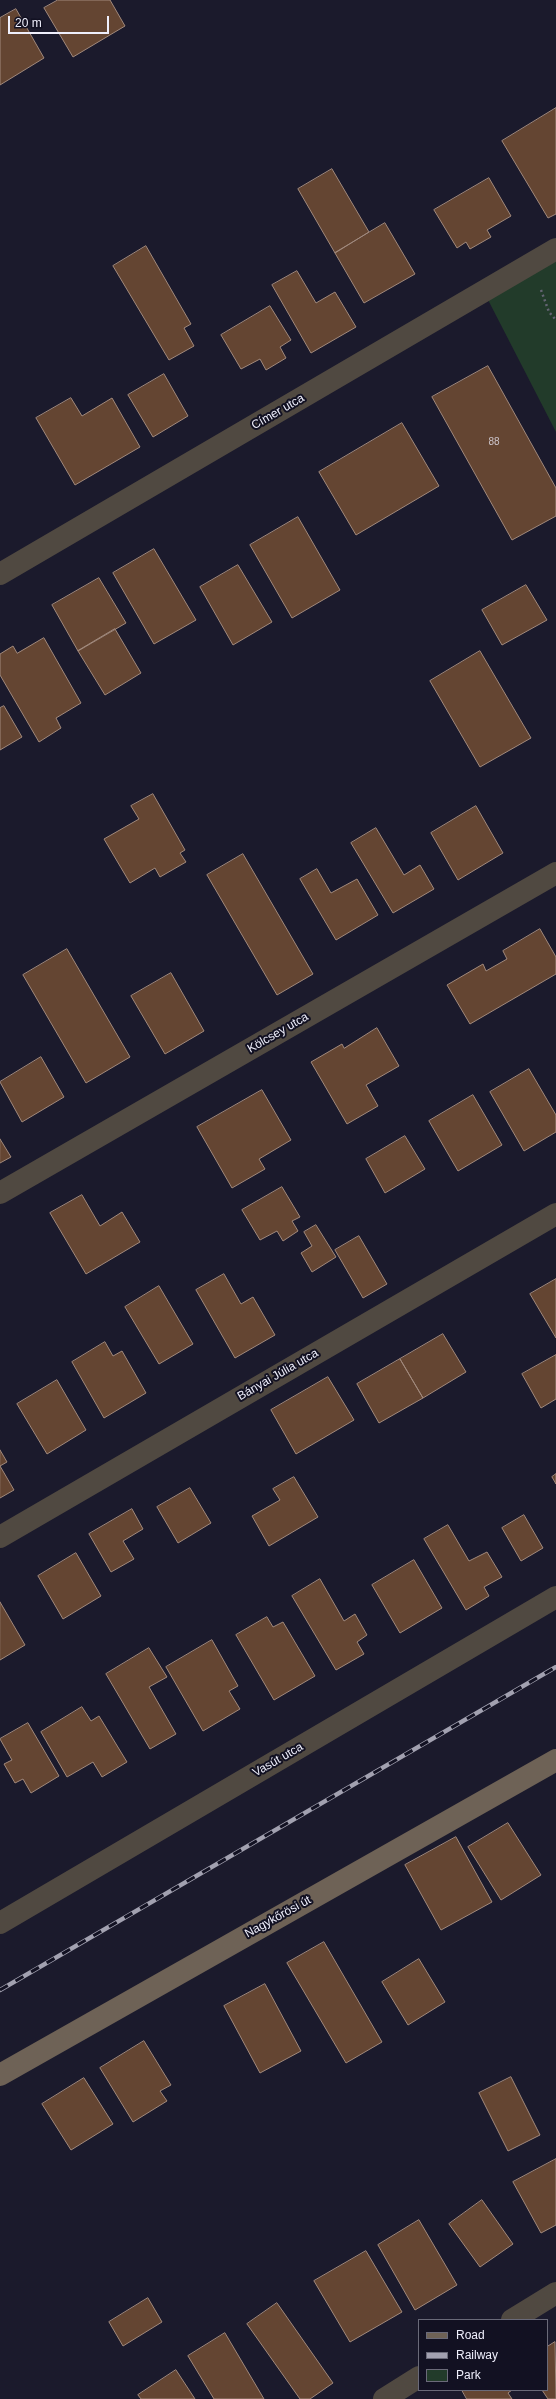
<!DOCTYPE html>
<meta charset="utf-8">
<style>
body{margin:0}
#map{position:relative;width:556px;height:2399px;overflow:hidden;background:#1b1a2c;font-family:Helvetica,sans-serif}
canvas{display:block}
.legend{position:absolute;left:418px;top:2319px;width:130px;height:72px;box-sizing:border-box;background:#121122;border:1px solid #6a6a79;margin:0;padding:5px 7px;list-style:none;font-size:12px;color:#efeffc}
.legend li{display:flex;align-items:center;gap:8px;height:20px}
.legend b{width:20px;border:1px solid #6a6a79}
.scale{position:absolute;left:8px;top:16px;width:101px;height:18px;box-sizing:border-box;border:2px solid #efeffc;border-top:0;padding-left:5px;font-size:12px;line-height:14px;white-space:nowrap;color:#efeffc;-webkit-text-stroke:3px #121122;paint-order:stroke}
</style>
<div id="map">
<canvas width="556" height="2399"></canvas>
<ul class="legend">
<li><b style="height:5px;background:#6e6256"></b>Road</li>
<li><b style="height:5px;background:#a2a1b0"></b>Railway</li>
<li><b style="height:11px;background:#223b2a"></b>Park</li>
</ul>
<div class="scale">20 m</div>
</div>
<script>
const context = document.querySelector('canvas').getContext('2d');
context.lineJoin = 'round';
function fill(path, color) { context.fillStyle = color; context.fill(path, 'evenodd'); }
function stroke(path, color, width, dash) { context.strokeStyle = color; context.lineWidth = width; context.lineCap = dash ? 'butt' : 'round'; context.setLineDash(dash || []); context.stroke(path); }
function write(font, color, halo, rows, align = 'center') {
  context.font = font + ' Helvetica,sans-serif'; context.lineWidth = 4; context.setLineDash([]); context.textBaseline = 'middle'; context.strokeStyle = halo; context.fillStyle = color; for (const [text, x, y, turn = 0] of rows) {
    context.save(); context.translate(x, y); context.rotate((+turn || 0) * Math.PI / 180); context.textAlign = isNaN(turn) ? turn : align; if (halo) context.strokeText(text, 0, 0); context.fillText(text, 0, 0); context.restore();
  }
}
fill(new Path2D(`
 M556 249V432L484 292Z`), '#223b2a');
const building = new Path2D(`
 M58 0H110L125 26 73 57 44 8Z
 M16 9 44 58 0 85V18Z
 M556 108V214L548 218 502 141Z
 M332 169 369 232 335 253 298 189Z
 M489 178 511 216 487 230 491 237 470 249 466 242 457 248 434 210Z
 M385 223 415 274 364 303 335 253Z
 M146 246 191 324 184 328 194 346 169 360 113 266Z
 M297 271 316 303 335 292 356 327 311 353 272 285Z
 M270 306 291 340 280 347 286 358 266 370 260 359 241 369 221 335Z
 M488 366 556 488V516L512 540 432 397Z
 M164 374 188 416 153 437 128 395Z
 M71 398 82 416 112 398 140 447 75 485 36 418Z
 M402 423 439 486 356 535 319 472Z
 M298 517 340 590 292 618 250 545Z
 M154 549 196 620 154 644 113 573Z
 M238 565 272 622 233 645 200 587Z
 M99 578 126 623 78 651 52 605Z
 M526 585 547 620 502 645 482 610Z
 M115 629 141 673 105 695 78 651Z
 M44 638 81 703 56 718 61 728 39 742 0 675V654L13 646 17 653Z
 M480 651 531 738 480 767 430 681Z
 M4 706 22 737 0 750V708Z
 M153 794 185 850 180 853 186 862 160 877 155 868 130 883 104 839 139 819 131 806Z
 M476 806 503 853 458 880 431 833Z
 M376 828 404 875 420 865 434 889 393 913 351 843Z
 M243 854 313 974 277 995 207 875Z
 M317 869 331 893 357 879 378 915 336 940 300 879Z
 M540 929 556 957V974L470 1024 447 985 483 964 486 971 507 959 503 951Z
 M67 949 130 1057 86 1083 23 975Z
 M171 973 204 1031 165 1054 131 996Z
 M377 1028 399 1066 366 1085 378 1106 347 1124 311 1062 342 1044 344 1048Z
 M41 1057 64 1097 22 1122 0 1082Z
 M529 1069 556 1115V1132L524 1151 490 1092Z
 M262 1090 291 1140 259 1159 265 1169 232 1188 197 1127Z
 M473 1095 502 1145 458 1171 429 1121Z
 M405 1136 425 1169 385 1193 366 1159Z
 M0 1139 11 1157 0 1163Z
 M282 1187 300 1217 292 1221 298 1231 283 1241 277 1231 260 1240 242 1210Z
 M82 1195 100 1226 122 1212 140 1242 86 1274 50 1213Z
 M316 1225 336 1257 312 1272 301 1253 312 1246 304 1232Z
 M359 1236 387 1284 363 1298 335 1250Z
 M224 1274 241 1304 253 1297 275 1335 235 1358 196 1290Z
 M556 1279V1338L530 1294Z
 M159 1286 193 1344 159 1364 125 1307Z
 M443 1334 466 1372 423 1398 400 1359Z
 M105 1342 113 1356 122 1351 146 1393 104 1418 72 1362Z
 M556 1355V1399L541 1408 522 1374Z
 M400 1359 423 1398 379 1423 357 1384Z
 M328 1377 354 1420 296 1454 271 1410Z
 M57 1380 86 1430 47 1454 17 1404Z
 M0 1450 7 1462 0 1466Z
 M0 1466 14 1490 0 1498Z
 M556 1474V1484L552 1477Z
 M294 1477 318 1517 269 1546 252 1516 280 1500 273 1489Z
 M190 1488 211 1523 178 1543 157 1507Z
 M132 1509 143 1529 123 1541 134 1559 111 1572 89 1534Z
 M524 1515 543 1548 521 1561 502 1528Z
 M448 1525 469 1561 487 1552 502 1577 484 1587 489 1596 466 1610 424 1539Z
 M76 1553 101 1596 63 1619 38 1576Z
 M414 1560 442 1608 400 1633 372 1585Z
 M320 1579 344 1621 355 1614 367 1635 357 1642 364 1654 336 1670 292 1596Z
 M0 1602 25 1645 0 1660Z
 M267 1617 273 1627 283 1622 315 1676 274 1700 236 1635Z
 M212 1640 238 1686 229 1691 240 1709 203 1731 166 1667Z
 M149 1648 167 1677 149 1687 176 1734 150 1749 106 1674Z
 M82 1707 91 1721 99 1716 127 1762 102 1777 93 1762 67 1777 41 1732Z
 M28 1723 59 1776 31 1793 23 1779 15 1783 4 1764 12 1760 0 1739Z
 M508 1823 541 1875 501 1900 468 1847Z
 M456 1837 492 1902 441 1930 405 1865Z
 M324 1942 382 2042 346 2063 287 1963Z
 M419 1959 445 2002 408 2025 382 1982Z
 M265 1984 301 2051 260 2073 224 2006Z
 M144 2041 171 2085 160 2091 167 2101 133 2122 100 2068Z
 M511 2077 540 2135 508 2151 479 2093Z
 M84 2078 113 2124 71 2150 42 2104Z
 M556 2159V2225L541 2233 513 2182Z
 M482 2200 513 2244 480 2267 449 2224Z
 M419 2220 457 2285 415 2310 378 2245Z
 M366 2251 402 2312 350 2342 314 2281Z
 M148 2298 162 2322 123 2346 109 2322Z
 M277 2303 333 2383 310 2399H300L247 2324Z
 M225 2333 264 2399H214L188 2356Z
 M555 2342 556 2399H548L542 2390H547V2347Z
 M176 2370 195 2399H141L138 2395Z
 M462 2390H512L508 2393 512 2399H467Z`);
fill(building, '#644532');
stroke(building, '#a1897c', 1);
stroke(new Path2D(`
 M541 290 549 312 556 320`), '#666575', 2.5, [2, 3]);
stroke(new Path2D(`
 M0 574 556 249
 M0 1193 556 873
 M0 1537 556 1214
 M512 2320 556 2293
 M384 2399 419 2377`), '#504941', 22);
stroke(new Path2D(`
 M0 1923 556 1597`), '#504941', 22);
stroke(new Path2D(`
 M0 2075 556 1760`), '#6e6256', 22);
const rail = new Path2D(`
 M0 1990 556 1667`);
stroke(rail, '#a2a1b0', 4.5);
stroke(rail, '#121122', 3, [9]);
write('10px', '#ccc4ca', null, [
 ["88",494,442]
]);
write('12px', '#efeffc', '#121122', [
 ["Címer utca",278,412,-30],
 ["Kölcsey utca",278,1033,-30],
 ["Bányai Júlia utca",278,1375,-30],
 ["Vasút utca",278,1760,-30],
 ["Nagykőrösi út",278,1917,-29]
]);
</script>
